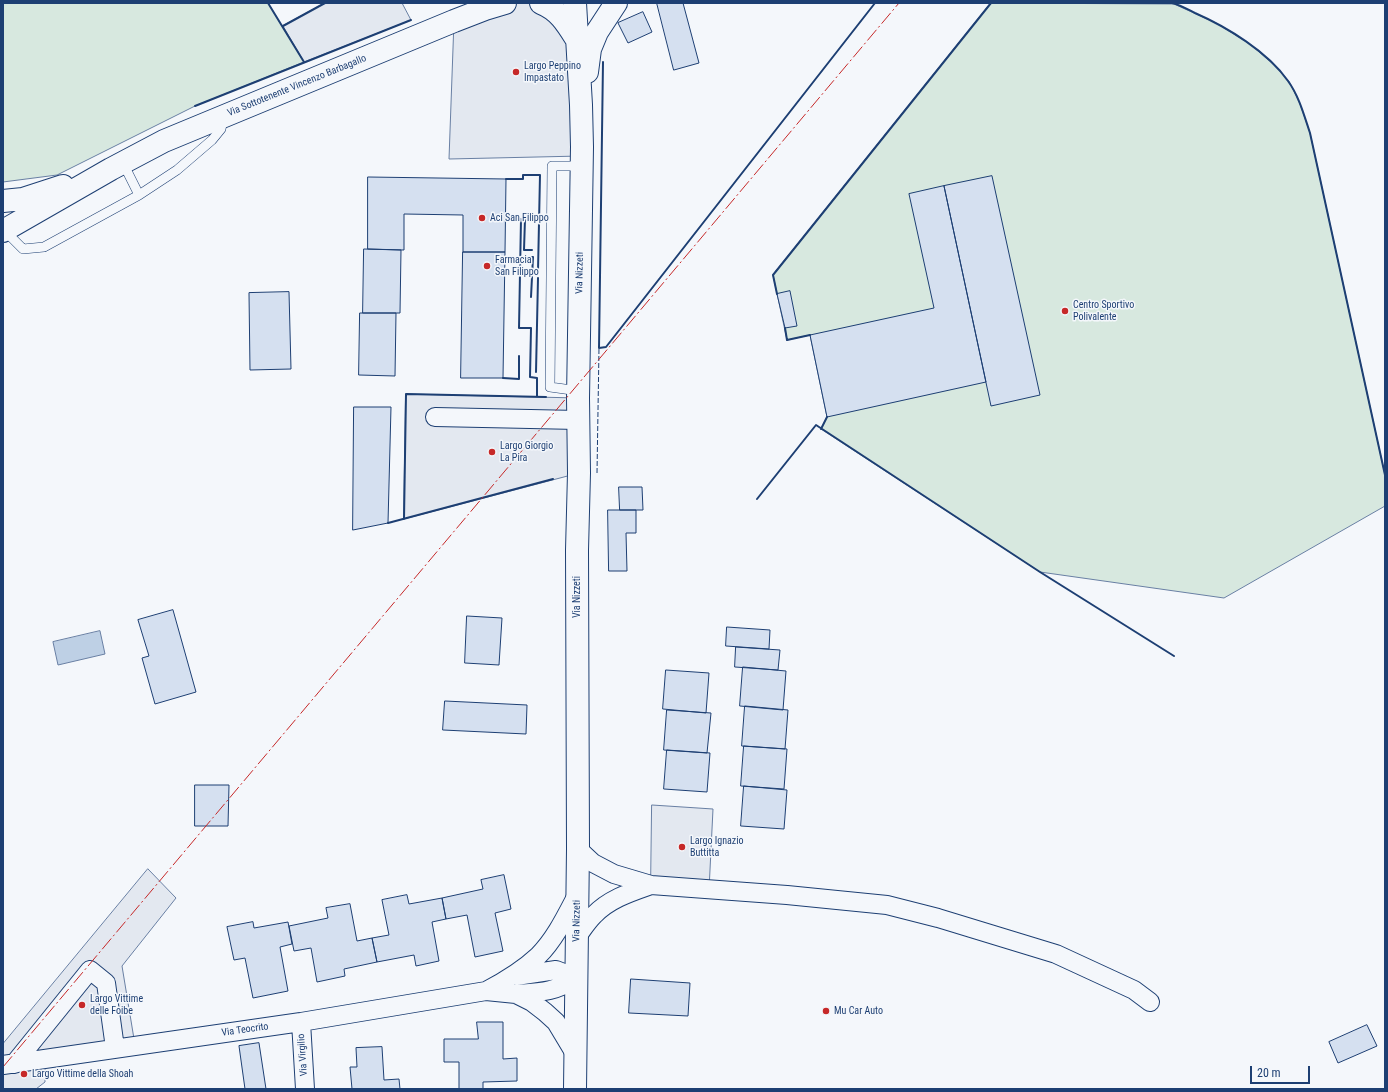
<!DOCTYPE html>
<style>
body{margin:0}
#map{position:relative;width:1388px;height:1092px;overflow:hidden;background:#f4f7fb;font-family:"Roboto Condensed",sans-serif}
canvas{display:block}
.frame{position:absolute;inset:0;border:4px solid #1d3f73;pointer-events:none}
.scale{position:absolute;left:1250px;top:1066px;width:60px;height:18px;box-sizing:border-box;border:2px solid #1d3f73;border-top:0;padding-left:5px;font-size:12px;line-height:14px;white-space:nowrap;color:#1d3f73;-webkit-text-stroke:3px #f4f7fb;paint-order:stroke}
</style>
<div id="map">
<canvas width="1388" height="1092"></canvas>
<div class="frame"></div>
<div class="scale">20 m</div>
</div>
<script>
const context = document.querySelector('canvas').getContext('2d');
context.lineJoin = 'round';
function fill(path, color) { context.fillStyle = color; context.fill(path, 'evenodd'); }
function stroke(path, color, width, dash) { context.strokeStyle = color; context.lineWidth = width; context.lineCap = dash ? 'butt' : 'round'; context.setLineDash(dash || []); context.stroke(path); }
function write(font, color, halo, rows, align = 'center') {
  context.font = font + ' "Roboto Condensed",sans-serif'; context.lineWidth = 3; context.setLineDash([]); context.textBaseline = 'middle'; context.strokeStyle = halo; context.fillStyle = color; for (const [text, x, y, turn = 0] of rows) {
    context.save(); context.translate(x, y); context.rotate((+turn || 0) * Math.PI / 180); context.textAlign = isNaN(turn) ? turn : align; if (halo) context.strokeText(text, 0, 0); context.fillText(text, 0, 0); context.restore();
  }
}
const green = new Path2D(`
 M3 3H268L304 62 195 106 57 175 3 182Z
 M991 3 1174 4 1216 23 1250 44 1274 65 1289 81 1300 104 1310 133 1385 475V506L1224 598 1040 572 821 429 827 417 810 335 787 340 773 275Z`);
fill(green, '#d7e8df');
stroke(green, '#687fa3', 1);
const parking = new Path2D(`
 M325 3H402L411 20 304 62 283 26Z
 M505 3H541L566 22 581 156 449 159 454 21Z
 M406 394 578 398 579 473 404 519Z
 M652 805 713 809 709 890 651 885Z
 M148 869 176 898 122 966 135 1045 45 1059V1082L36 1089H3V1044Z`);
fill(parking, '#e3e8f0');
stroke(parking, '#687fa3', 1);
const water = new Path2D(`
 M100 631 105 654 58 665 53 642Z`);
fill(water, '#bed0e5');
stroke(water, '#687fa3', 1);
const building = new Path2D(`
 M657 3H683L699 63 674 70Z
 M643 12 652 32 628 43 618 23Z
 M992 176 1040 395 991 406 944 186Z
 M368 177 506 179 505 252H463V215L404 214V250L368 249Z
 M944 186 986 382 827 417 810 335 934 308 909 194Z
 M364 249 401 250 400 313H363Z
 M463 252H505L503 378H461Z
 M790 291 797 326 785 328 777 294Z
 M289 292 291 369 250 370 249 293Z
 M360 313H396L395 376 359 375Z
 M354 407H391L388 523 353 530Z
 M619 487H642L643 510H620Z
 M608 510H636V533H626L627 571H609Z
 M173 610 196 692 155 704 142 658 149 656 138 620Z
 M467 616 502 618 499 665 465 663Z
 M727 627 770 630 769 649 726 646Z
 M736 647 780 650 778 670 735 667Z
 M743 667 786 671 783 710 740 706Z
 M666 670 709 673 706 713 663 709Z
 M445 701 527 705 526 734 443 730Z
 M745 706 788 710 785 749 742 746Z
 M667 710 711 713 707 753 664 750Z
 M744 746 787 749 784 789 741 786Z
 M667 750 710 753 707 792 664 789Z
 M195 785H229L228 826H195Z
 M744 786 787 790 784 829 741 826Z
 M504 875 511 909 495 913 503 951 475 957 467 915 446 919 442 898 483 889 481 880Z
 M407 895 409 904 442 898 446 919 432 922 439 961 416 966 414 955 377 962 372 938 389 935 382 900Z
 M350 904 357 941 372 938 377 962 344 969 345 976 317 982 311 948 294 951 289 926 328 918 326 908Z
 M253 922 254 928 288 922 292 944 280 947 288 991 253 998 245 958 234 960 227 927Z
 M631 979 690 983 688 1016 629 1013Z
 M477 1022H503V1059L517 1058V1081L483 1082V1089H459V1062H444V1039H478Z
 M1367 1025 1377 1046 1338 1063 1329 1042Z
 M259 1043 266 1089H245L239 1046Z
 M382 1047 384 1080 399 1079 400 1089H352L350 1067H357L356 1048Z`);
fill(building, '#d5e0f0');
stroke(building, '#1d3f73', 1);
const service = new Path2D(`
 M123 163 139 195
 M4 230 23 249 44 247 139 195 177 170 212 140 221 129 223 118
 M579 391 550 387 552 166H581`);
const minor = new Path2D(`
 M435 417 578 420
 M578 849 593 863 614 874 651 885 787 895 887 905 938 918 1056 954 1134 990 1150 1002
 M576 938C582 930 587 922 594 915 609 899 631 892 651 885
 M516 976 556 970 577 978
 M486 991C505 981 523 970 538 956 555 939 566 916 577 895
 M516 994C543 992 554 992 577 978
 M301 1022 305 1089
 M14 1064 90 970 106 983 115 1048
 M3 1065 301 1022 486 991 516 994 532 1002 545 1012 556 1022 577 1057`);
const tertiary = new Path2D(`
 M541 3C559 10 567 24 577 40
 M575 3 581 105 582 147 578 398 579 473 577 550 578 849 575 1089
 M587 72 590 49 597 32 616 3
 M3 201 23 199 63 186
 M3 231 111 169 164 141 454 21 485 9 505 3`);
stroke(service, '#1d3f73', 10);
stroke(minor, '#1d3f73', 20);
stroke(tertiary, '#1d3f73', 24);
stroke(service, '#f4f7fb', 9);
stroke(minor, '#f4f7fb', 18);
stroke(tertiary, '#f4f7fb', 22);
stroke(new Path2D(`
 M597 473 599 348`), '#1d3f73', 1, [5, 2]);
stroke(new Path2D(`
 M268 3 304 62
 M1172 3C1180 5 1187 9 1195 13 1227 27 1268 52 1288 81 1299 96 1304 115 1310 133L1385 475
 M283 26 325 3
 M603 62 599 348 606 347 875 3
 M195 106 411 20
 M506 179H523V175H540L538 271
 M505 219H521L519 328H531L530 377 537 378V397
 M525 219 524 250H532
 M527 257H533L531 297
 M777 294 773 275 991 3
 M785 328 787 340 810 335
 M536 372 538 278
 M503 378 519 379V356
 M821 429 827 417
 M757 499 816 425 1040 572 1174 656
 M404 519 406 394 546 397
 M388 523 553 479`), '#1d3f73', 2);
stroke(new Path2D(`
 M3 1067 899 3`), '#c62828', 1, [14, 3, 2, 3]);
for (const [x, y, r, color] of [
 [516,72,4,"#c62828"],
 [482,218,4,"#c62828"],
 [487,266,4,"#c62828"],
 [1065,311,4,"#c62828"],
 [492,452,4,"#c62828"],
 [682,847,4,"#c62828"],
 [82,1005,4,"#c62828"],
 [826,1011,4,"#c62828"],
 [24,1074,4,"#c62828"]
]) { const dot = new Path2D(); dot.arc(x, y, r, 0, 2 * Math.PI); context.fillStyle = color; context.fill(dot); stroke(dot, '#f4f7fb', 1.5); }
write('10px', '#1d3f73', '#f4f7fb', [
 ["Largo Peppino",524,66],
 ["Impastato",524,78],
 ["Aci San Filippo",490,218],
 ["Farmacia",495,260],
 ["San Filippo",495,272],
 ["Centro Sportivo",1073,305],
 ["Polivalente",1073,317],
 ["Largo Giorgio",500,446],
 ["La Pira",500,458],
 ["Largo Ignazio",690,841],
 ["Buttitta",690,853],
 ["Largo Vittime",90,999],
 ["delle Foibe",90,1011],
 ["Mu Car Auto",834,1011],
 ["Largo Vittime della Shoah",32,1074]
], 'left');
write('10px', '#1d3f73', '#f4f7fb', [
 ["Via Sottotenente Vincenzo Barbagallo",297,86,-22],
 ["Via Nizzeti",580,273,-89],
 ["Via Nizzeti",577,597,-90],
 ["Via Nizzeti",577,921,-89],
 ["Via Teocrito",245,1030,-8],
 ["Via Virgilio",303,1055,-94]
]);
</script>
